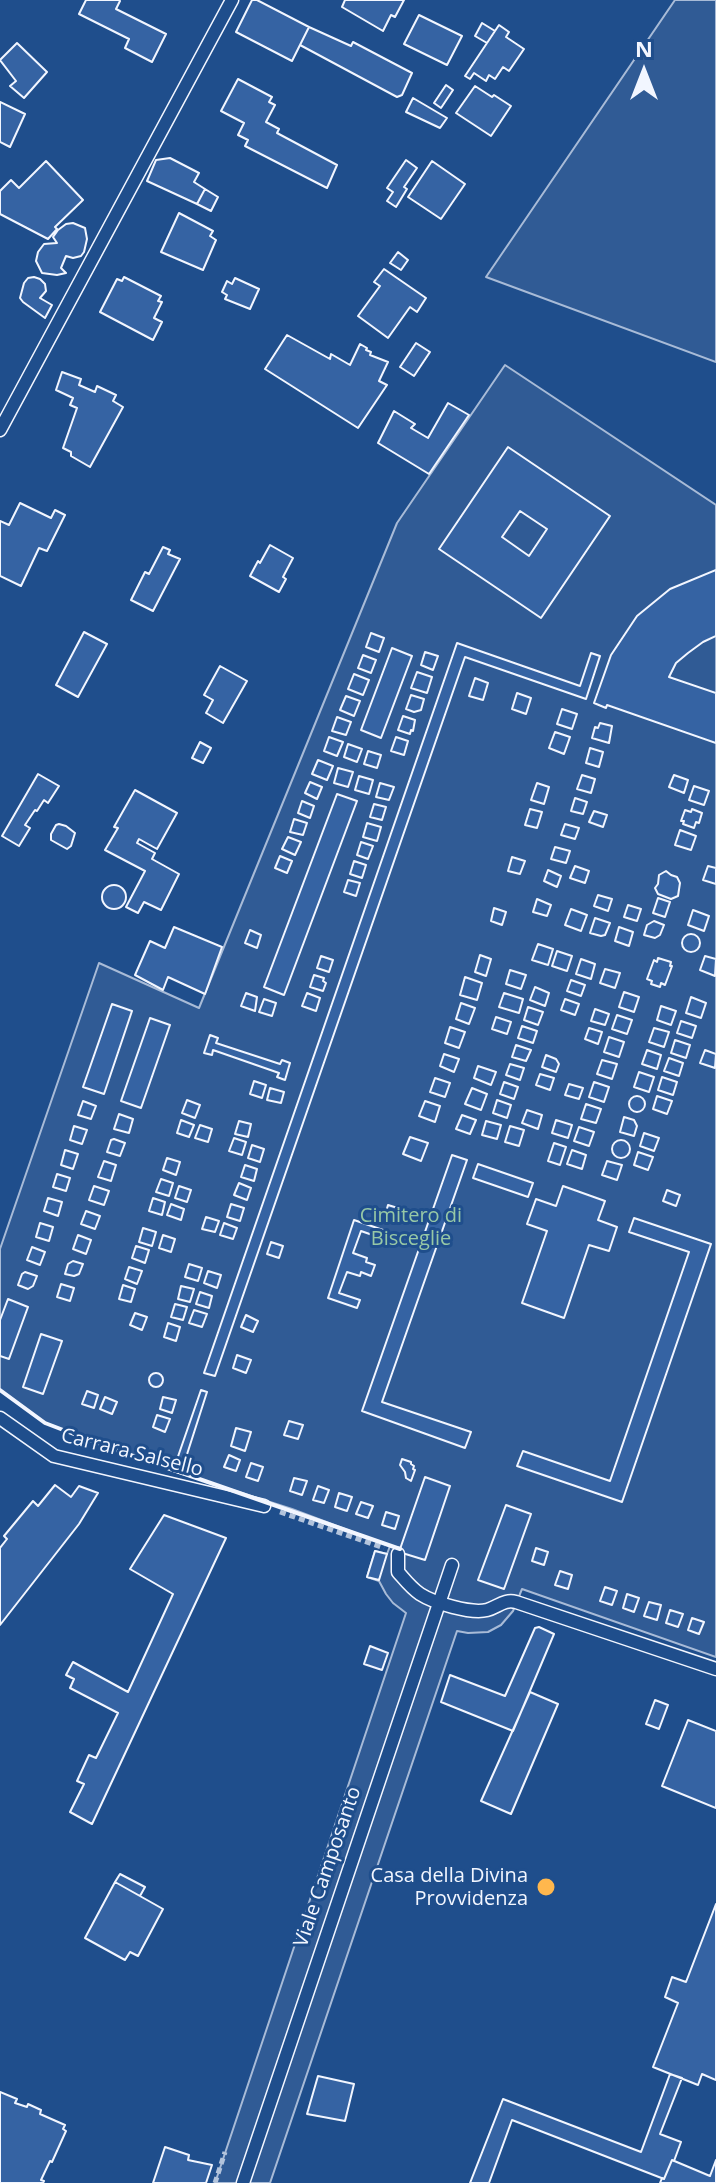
<!DOCTYPE html>
<style>
body{margin:0}
#map{position:relative;width:716px;height:2183px;overflow:hidden;background:#1f4e8c;font-family:"Open Sans",sans-serif}
canvas{display:block}
.north{position:absolute;left:604px;top:32px;width:80px;height:80px;-webkit-text-stroke:6px #1f4e8c;paint-order:stroke;rotate:0deg;font-size:22px;font-weight:700;line-height:32px;text-align:center;color:#f2f6ff}
.north::after{content:'';display:block;margin:auto;width:28px;height:36px;background:#f2f6ff;clip-path:polygon(50% 0,100% 100%,50% 72%,0 100%)}
</style>
<div id="map">
<canvas width="716" height="2183"></canvas>
<div class="north">N</div>
</div>
<script>
const context = document.querySelector('canvas').getContext('2d');
context.lineJoin = 'round';
function fill(path, color) { context.fillStyle = color; context.fill(path, 'evenodd'); }
function stroke(path, color, width, dash) { context.strokeStyle = color; context.lineWidth = width; context.lineCap = dash ? 'butt' : 'round'; context.setLineDash(dash || []); context.stroke(path); }
function write(font, color, halo, rows, align = 'center') {
  context.font = font + ' "Open Sans",sans-serif'; context.lineWidth = 6; context.setLineDash([]); context.textBaseline = 'middle'; context.strokeStyle = halo; context.fillStyle = color; for (const [text, x, y, turn = 0] of rows) {
    context.save(); context.translate(x, y); context.rotate((+turn || 0) * Math.PI / 180); context.textAlign = isNaN(turn) ? turn : align; if (halo) context.strokeText(text, 0, 0); context.fillText(text, 0, 0); context.restore();
  }
}
const built = new Path2D(`
 M675 0H716V362L486 277Z
 M505 365 716 505V1657L522 1589 513 1611 501 1625 488 1632 468 1633 457 1631 270 2183H215L406 1613 393 1603 386 1594 379 1581 367 1577 375 1551 387 1554 390 1546 292 1509 173 1471 45 1423 0 1390V1249L99 963 199 1008 397 523Z`);
fill(built, '#305b95');
stroke(built, '#a8bbd7', 2);
const building = new Path2D(`
 M86 0H119L120 1 116 9 166 34 152 62 125 48 129 39 79 14Z
 M252 0H257L309 27 292 61 236 32Z
 M345 0H404L395 17 391 15 383 31 342 7Z
 M419 15 462 36 447 65 404 44Z
 M482 23 495 31 487 43 475 36Z
 M499 25 509 32 506 37 524 49 509 71 503 67 495 79 489 75 486 81 474 73 470 79 465 76Z
 M309 27 351 46 353 42 412 73 402 95 397 97 300 45Z
 M17 43 47 72 24 98 10 86 16 81 0 60Z
 M238 79 272 97 269 102 275 105 266 122 279 129 277 133 337 165 327 188 245 146 248 140 238 135 244 123 221 111Z
 M446 85 453 90 441 108 434 103Z
 M475 86 492 97 494 95 511 106 491 136 456 113Z
 M413 98 447 118 440 128 406 112Z
 M0 102 25 114 10 147 0 142Z
 M170 158 199 173 194 182 205 189 197 204 147 181 156 160Z
 M406 160 417 168 404 187 407 189 396 207 387 201 393 192 387 188Z
 M46 161 83 200 55 227 57 229 48 239 0 214V191L11 180 19 188Z
 M432 161 465 184 441 219 408 197Z
 M205 189 218 197 211 211 197 204Z
 M179 213 213 231 210 236 216 240 203 270 161 252Z
 M73 223 85 228 87 239 84 252 81 256 73 258 66 256 61 268 66 273 57 275 42 273 36 261 38 252 44 244 57 243 53 237 58 230 66 224Z
 M398 252 408 260 401 270 390 263Z
 M384 269 426 298 417 312 410 307 388 338 358 316 380 286 374 282Z
 M34 277 40 279 45 284 46 291 40 298 52 305 45 318 23 302 20 298 24 283 28 278Z
 M124 277 161 296 158 301 162 302 154 318 162 322 153 340 100 312 117 279 122 281Z
 M235 278 259 289 250 309 225 299 227 295 222 292 227 281 232 284Z
 M287 335 330 359 331 354 350 365 360 344 367 348 366 350 371 352 370 355 388 362 379 381 387 385 358 428 265 369Z
 M416 343 430 352 414 376 400 367Z
 M62 372 81 379 79 385 95 392 97 386 116 395 113 401 123 407 90 467 71 456V452L63 448 77 408 70 405 73 398 56 390Z
 M448 403 469 415 429 474 378 443 394 411 415 424 411 428 428 438Z
 M508 447 610 516 541 618 439 549ZM520 511 547 529 529 556 502 537Z
 M20 503 51 518 55 510 65 515 47 551 39 548 21 586 0 576V521L9 525Z
 M270 545 293 558 283 577 286 579 279 592 250 576 258 561 260 563Z
 M163 547 170 550 168 554 180 559 153 611 131 600 145 572 149 574Z
 M716 570V636L703 642 688 653 676 663 669 677 716 693V743L607 705 606 708 594 703 611 655 637 616 670 589Z
 M84 632 107 644 78 697 56 685Z
 M371 633 384 638 379 652 366 647Z
 M457 643 580 686 591 653 600 656 586 699 465 657 215 1376 204 1373Z
 M392 648 412 656 381 738 361 730Z
 M425 652 438 656 433 670 421 665Z
 M363 655 376 660 371 673 358 668Z
 M220 666 247 681 223 723 206 713 213 700 204 695Z
 M417 672 432 677 427 693 411 688Z
 M354 674 369 680 363 695 348 689Z
 M475 678 488 683 483 700 469 696Z
 M517 693 531 698 526 714 512 709Z
 M411 695 424 699 421 710 414 712 406 709Z
 M346 696 360 701 354 716 340 710Z
 M562 709 577 714 572 729 557 724Z
 M403 716 415 720 413 731 411 730 410 734 398 730Z
 M337 717 351 722 346 735 332 731Z
 M600 723 612 726 609 743 592 738 595 727 598 728Z
 M555 732 570 737 564 754 549 748Z
 M329 737 343 742 337 756 324 751Z
 M396 737 408 741 404 755 391 751Z
 M200 742 211 748 203 763 192 758Z
 M348 744 362 749 357 762 344 757Z
 M590 748 603 752 599 767 586 763Z
 M368 751 381 755 377 768 364 764Z
 M318 760 333 766 327 780 312 774Z
 M338 768 353 772 348 787 334 783Z
 M38 774 59 786 48 803 44 800 37 811 35 810 25 825 30 828 19 846 2 836Z
 M582 775 595 779 591 793 577 789Z
 M674 775 688 780 684 793 669 787Z
 M359 776 373 780 369 794 355 790Z
 M310 782 322 787 317 799 305 793Z
 M380 783 394 787 389 800 376 797Z
 M537 783 549 787 544 804 531 800Z
 M694 786 709 791 704 805 689 800Z
 M135 790 177 813 157 849 139 839 137 843 155 853 152 859 179 874 161 910 144 902 138 913 126 907 145 871 105 850 118 828 114 827Z
 M337 794 357 801 284 995 264 987Z
 M575 798 587 802 583 814 571 811Z
 M302 801 314 806 310 818 298 813Z
 M374 804 386 807 382 820 370 817Z
 M530 809 542 812 537 828 525 825Z
 M692 809 702 813 699 823 696 822 694 828 683 824 684 821H681L685 810 691 812Z
 M594 811 607 815 603 827 589 822Z
 M294 819 307 823 303 835 290 832Z
 M367 823 381 827 377 841 363 837Z
 M59 824 66 826 75 833 71 846 67 849 51 840V834L56 825Z
 M565 824 579 828 575 839 561 835Z
 M680 830 696 836 691 850 675 845Z
 M288 837 301 842 295 855 282 849Z
 M361 842 373 846 368 859 357 855Z
 M555 847 570 851 566 863 551 859Z
 M280 856 292 861 287 873 275 868Z
 M512 857 525 861 520 874 508 871Z
 M354 861 366 865 362 878 350 874Z
 M575 866 589 871 585 883 570 878Z
 M708 866 716 868V884L703 880Z
 M548 870 561 876 557 887 544 881Z
 M666 871 671 875 677 877 680 883 678 896 671 899 658 894 655 888 658 884 659 875Z
 M348 880 360 883 356 896 344 892Z
 M102 897a12 12 0 1 1 24 0a12 12 0 1 1-24 0Z
 M598 895 612 899 608 911 594 906Z
 M658 898 670 902 665 917 653 913Z
 M537 899 551 905 547 916 533 912Z
 M628 905 641 909 637 921 624 917Z
 M494 908 506 912 502 925 491 921Z
 M571 909 587 915 581 931 565 925Z
 M693 910 709 916 704 931 688 925Z
 M595 918 610 923 605 935 601 936 590 933Z
 M654 921 664 925 660 935 655 938 644 935 647 925Z
 M174 927 222 947 205 994 168 977 163 990 135 975 150 941 165 948Z
 M619 927 633 932 629 946 615 941Z
 M250 930 261 935 257 948 245 943Z
 M682 943a9 9 0 1 1 18 0a9 9 0 1 1-18 0Z
 M538 944 553 949 548 965 532 960Z
 M557 951 572 956 567 971 552 966Z
 M480 955 491 959 486 976 475 972Z
 M321 956 333 960 329 972 317 968Z
 M705 956 716 959 715 976 700 970Z
 M658 958 671 962 670 966H672L665 985 661 983 660 987 651 984 652 981 647 979 654 960 657 962Z
 M581 959 595 964 591 979 576 974Z
 M605 969 620 973 615 988 600 983Z
 M510 970 526 975 521 989 506 984Z
 M314 975 324 978 323 981 326 983 323 991 310 987Z
 M465 977 482 983 477 1000 460 995Z
 M571 980 585 985 581 996 567 991Z
 M535 987 549 993 545 1006 530 1000Z
 M624 992 639 997 634 1012 619 1007Z
 M246 993 257 997 255 1011 241 1006Z
 M307 993 320 998 316 1011 302 1006Z
 M504 993 523 999 519 1013 499 1007Z
 M691 997 706 1003 701 1018 686 1013Z
 M264 999 276 1003 272 1016 259 1012Z
 M565 999 579 1004 575 1015 561 1010Z
 M461 1003 475 1008 469 1024 456 1019Z
 M112 1004 132 1011 104 1094 83 1087Z
 M661 1006 676 1011 671 1025 657 1020Z
 M528 1007 543 1012 538 1025 524 1020Z
 M595 1009 609 1014 605 1025 591 1021Z
 M617 1015 632 1020 627 1034 612 1029Z
 M496 1017 511 1022 507 1034 492 1029Z
 M150 1018 170 1025 141 1108 121 1101Z
 M681 1021 696 1026 692 1038 677 1033Z
 M522 1026 537 1031 533 1043 518 1038Z
 M450 1027 465 1032 459 1048 445 1043Z
 M589 1028 602 1032 598 1044 585 1039Z
 M654 1028 669 1032 664 1047 649 1042Z
 M210 1035 218 1038 216 1043 280 1064 282 1060 290 1063 285 1080 277 1077 279 1073 213 1050 212 1055 204 1053Z
 M609 1037 624 1042 619 1057 604 1052Z
 M675 1040 690 1045 686 1058 671 1053Z
 M516 1045 531 1050 526 1061 512 1057Z
 M647 1050 661 1055 657 1069 642 1064Z
 M705 1050 716 1054 715 1068 700 1063Z
 M444 1054 459 1059 454 1072 440 1066Z
 M546 1055 556 1059 559 1064 556 1072 542 1067Z
 M669 1058 683 1063 679 1076 664 1071Z
 M602 1060 617 1064 612 1079 597 1074Z
 M510 1064 524 1068 520 1080 506 1075Z
 M478 1066 496 1072 491 1085 474 1078Z
 M639 1072 654 1077 649 1092 634 1087Z
 M540 1074 554 1078 550 1090 536 1085Z
 M662 1077 677 1082 673 1095 658 1090Z
 M435 1078 450 1083 445 1097 430 1092Z
 M254 1081 266 1085 262 1098 250 1094Z
 M504 1082 518 1087 514 1099 500 1094Z
 M594 1082 609 1087 604 1102 589 1097Z
 M569 1084 583 1088 579 1099 565 1095Z
 M270 1088 284 1092 281 1103 267 1100Z
 M472 1088 487 1094 481 1110 465 1104Z
 M629 1104a8 8 0 1 1 16 0a8 8 0 1 1-16 0Z
 M657 1096 672 1101 667 1114 653 1109Z
 M187 1100 200 1105 195 1118 182 1113Z
 M497 1100 511 1105 507 1118 493 1113Z
 M83 1101 96 1106 91 1119 78 1115Z
 M425 1101 440 1106 435 1122 419 1116Z
 M586 1104 601 1109 596 1123 581 1119Z
 M527 1110 542 1115 538 1129 522 1123Z
 M119 1114 133 1119 129 1133 114 1129Z
 M462 1115 476 1120 470 1134 456 1129Z
 M624 1117 634 1120 637 1126 634 1136 620 1132Z
 M181 1120 194 1125 189 1137 177 1133Z
 M556 1120 572 1125 568 1138 552 1133Z
 M239 1121 251 1124 248 1137 235 1134Z
 M486 1121 501 1125 497 1139 482 1135Z
 M200 1125 212 1129 208 1142 195 1138Z
 M74 1126 87 1130 82 1144 70 1140Z
 M510 1126 524 1130 519 1146 505 1142Z
 M579 1127 594 1132 589 1146 574 1141Z
 M644 1133 659 1138 654 1151 640 1146Z
 M410 1137 428 1143 421 1161 403 1154Z
 M234 1138 246 1142 242 1155 229 1151Z
 M114 1139 125 1143 120 1156 107 1152 111 1140Z
 M612 1149a9 9 0 1 1 18 0a9 9 0 1 1-18 0Z
 M554 1143 566 1147 560 1165 548 1161Z
 M252 1145 264 1149 260 1162 248 1158Z
 M65 1150 78 1154 73 1169 61 1165Z
 M572 1150 586 1155 582 1169 567 1164Z
 M638 1152 653 1157 648 1170 634 1165Z
 M452 1155 467 1160 382 1402 471 1432 465 1448 362 1411Z
 M167 1158 180 1162 176 1175 163 1170Z
 M104 1161 116 1165 111 1181 98 1177Z
 M607 1161 622 1165 617 1180 602 1175Z
 M478 1164 533 1183 528 1197 473 1178Z
 M245 1165 257 1169 254 1181 241 1177Z
 M57 1174 70 1178 66 1191 53 1187Z
 M161 1179 173 1183 169 1196 156 1192Z
 M239 1183 251 1188 247 1200 234 1195Z
 M94 1186 109 1191 104 1205 89 1200Z
 M179 1186 191 1190 187 1202 175 1198Z
 M563 1186 605 1201 598 1220 617 1227 609 1251 589 1245 564 1318 522 1303 547 1231 527 1224 536 1199 556 1206Z
 M667 1190 680 1195 676 1206 663 1201Z
 M48 1198 62 1202 58 1216 44 1211Z
 M153 1198 165 1202 162 1215 149 1211Z
 M171 1204 184 1209 181 1220 167 1215Z
 M231 1204 244 1208 240 1221 227 1217Z
 M388 1205 401 1209 397 1222 384 1219Z
 M86 1211 100 1216 95 1229 81 1224Z
 M206 1217 219 1221 215 1232 202 1229Z
 M634 1218 711 1244 622 1502 517 1466 523 1451 610 1481 689 1252 629 1232Z
 M354 1220 383 1230 381 1238 361 1231 353 1253 367 1258 366 1262 375 1265 371 1276 361 1272 360 1276 347 1272 339 1293 360 1300 357 1308 328 1298Z
 M40 1223 53 1227 49 1241 36 1237Z
 M224 1223 237 1228 233 1239 220 1235Z
 M143 1228 156 1232 152 1246 139 1242Z
 M78 1235 91 1240 86 1254 73 1249Z
 M163 1235 175 1239 171 1252 159 1248Z
 M271 1242 283 1246 279 1258 267 1254Z
 M136 1246 149 1250 145 1263 132 1258Z
 M32 1247 45 1252 40 1265 27 1260Z
 M73 1261 83 1264 79 1274 74 1276 65 1274 68 1264Z
 M189 1264 202 1268 198 1281 185 1277Z
 M129 1267 142 1271 137 1284 125 1279Z
 M208 1271 221 1275 217 1288 204 1283Z
 M25 1272 37 1276 33 1286 28 1289 18 1285 22 1274Z
 M61 1284 74 1288 70 1301 57 1297Z
 M123 1285 135 1289 131 1302 119 1299Z
 M181 1286 194 1289 190 1302 178 1299Z
 M200 1292 212 1296 209 1308 196 1304Z
 M8 1299 28 1307 9 1359 0 1356V1320Z
 M175 1304 187 1307 183 1320 171 1317Z
 M194 1310 207 1314 202 1327 189 1323Z
 M135 1313 147 1317 142 1330 130 1325Z
 M246 1315 258 1321 253 1332 241 1327Z
 M168 1323 180 1327 176 1341 164 1337Z
 M41 1334 62 1341 43 1394 23 1387Z
 M237 1355 251 1360 246 1373 233 1368Z
 M149 1380a7 7 0 1 1 14 0a7 7 0 1 1-14 0Z
 M201 1390 207 1392 181 1473 173 1471Z
 M87 1391 98 1395 94 1408 82 1404Z
 M105 1397 117 1402 112 1414 100 1409Z
 M163 1397 176 1400 172 1413 160 1409Z
 M157 1415 170 1419 165 1432 153 1427Z
 M289 1421 303 1425 298 1439 284 1435Z
 M236 1428 251 1432 245 1451 231 1446Z
 M229 1455 240 1460 236 1471 224 1467Z
 M402 1459 411 1462V1464L414 1466 413 1469 415 1470 411 1481 406 1478 405 1472 400 1465Z
 M251 1463 263 1467 258 1481 246 1477Z
 M425 1477 450 1486 425 1560 399 1552Z
 M294 1478 307 1481 302 1495 290 1491Z
 M55 1485 71 1497 79 1486 98 1493 79 1524 0 1625V1548L7 1539 4 1536 33 1501 38 1506Z
 M318 1486 329 1490 324 1503 313 1500Z
 M339 1493 352 1497 347 1511 335 1507Z
 M361 1502 373 1506 368 1518 356 1514Z
 M506 1505 531 1514 504 1589 478 1580Z
 M386 1512 399 1516 395 1529 382 1525Z
 M164 1515 226 1538 92 1824 70 1812 84 1784 77 1781 89 1755 96 1758 118 1713 70 1688 74 1679 66 1675 73 1662 128 1692 173 1594 130 1569Z
 M536 1548 548 1552 544 1565 532 1561Z
 M375 1551 387 1554 379 1580 367 1577Z
 M560 1571 572 1575 568 1589 555 1585Z
 M605 1587 617 1591 612 1605 600 1601Z
 M627 1594 639 1598 634 1612 623 1608Z
 M649 1602 661 1605 657 1620 644 1616Z
 M670 1610 683 1614 678 1627 666 1623Z
 M692 1618 704 1622 699 1634 688 1630Z
 M539 1627 554 1634 513 1731 441 1702 450 1675 505 1696 535 1628Z
 M370 1646 388 1653 382 1670 364 1664Z
 M530 1692 558 1704 511 1814 481 1801Z
 M655 1700 668 1705 659 1729 646 1724Z
 M688 1720 716 1731V1808L662 1786Z
 M120 1874 145 1887 140 1896 115 1882Z
 M115 1882 163 1909 138 1956 130 1952 125 1960 85 1938Z
 M716 1904V2080L702 2074 698 2085 653 2067 678 2003 665 1997 672 1977 686 1982Z
 M670 2074 682 2078 660 2134 681 2142 674 2161 672 2160 664 2179 512 2120 489 2183H470L503 2099 641 2152Z
 M318 2076 354 2084 345 2121 307 2114Z
 M0 2092 17 2099 15 2103 27 2107 28 2104 41 2110 40 2114 65 2125 63 2129 66 2131 52 2162 50 2161 41 2180 44 2181 43 2183H0Z
 M165 2147 189 2155 188 2160 212 2165 206 2183H153Z
 M672 2160 710 2176 716 2160V2183H660L662 2178 664 2179Z`);
fill(building, '#3563a3');
stroke(building, '#f2f6ff', 2);
const lane = new Path2D(`
 M0 430 232 0
 M0 1418 54 1456 264 1506
 M398 1554V1572C405 1580 411 1588 420 1594 434 1603 471 1614 487 1610 498 1607 504 1599 516 1602L716 1669
 M243 2183 452 1565`);
stroke(lane, '#f2f6ff', 15);
stroke(new Path2D(`
 M280 1512 384 1548
 M215 2183 225 2152`), '#b3c4dc', 5, [6, 4]);
stroke(lane, '#1f4e8c', 12);
stroke(new Path2D(`
 M0 1390 45 1423 105 1446
 M116 1450 400 1549`), '#f2f6ff', 4);
for (const [x, y, r, color] of [
 [546,1887,10,"#ffb74d"]
]) { const dot = new Path2D(); dot.arc(x, y, r, 0, 2 * Math.PI); context.fillStyle = color; context.fill(dot); stroke(dot, '#1f4e8c', 3); }
write('20px', '#97c8a6', '#1f4e8c', [
 ["Cimitero di",411,1216],
 ["Bisceglie",411,1239]
]);
write('20px', '#f2f6ff', '#1f4e8c', [
 ["Carrara Salsello",132,1453,14],
 ["Viale Camposanto",328,1867,-71]
]);
write('20px', '#f2f6ff', '#1f4e8c', [
 ["Casa della Divina",528,1876],
 ["Provvidenza",528,1899]
], 'right');
</script>
